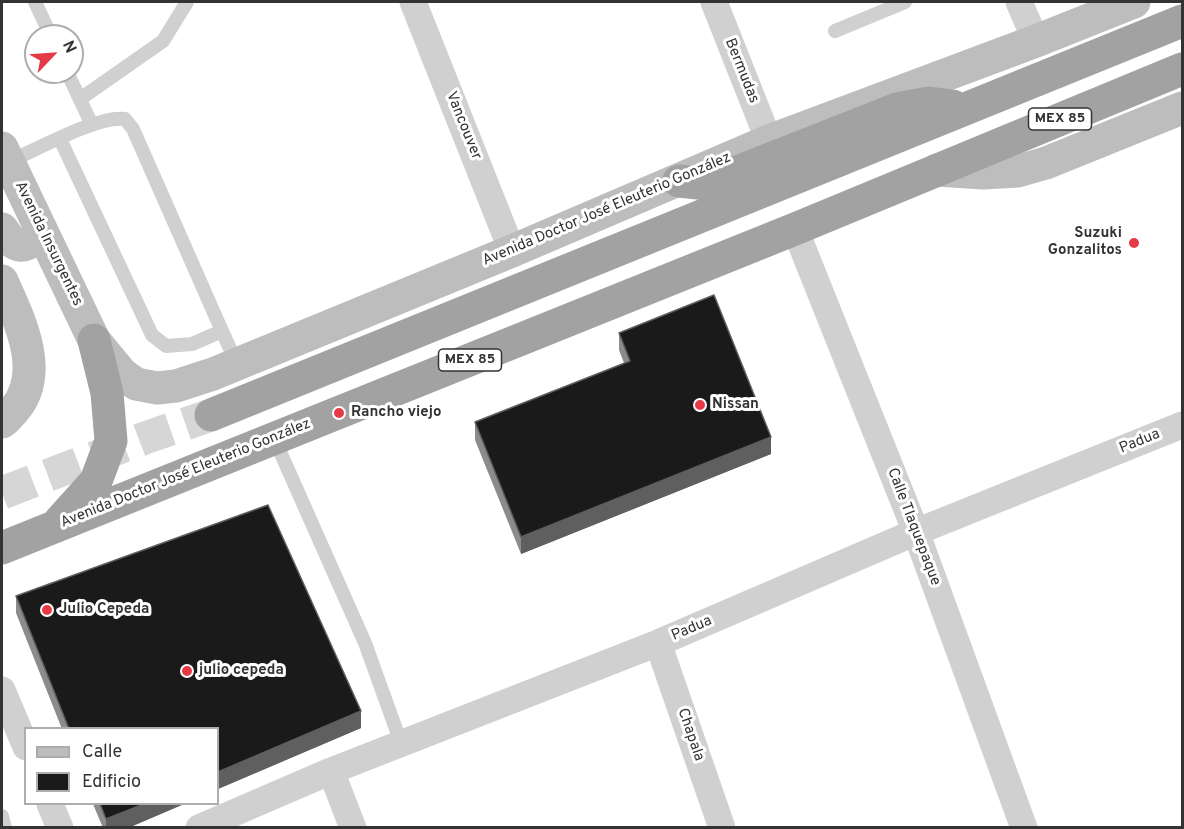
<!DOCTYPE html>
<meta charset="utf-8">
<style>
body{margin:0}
#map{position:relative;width:1184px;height:829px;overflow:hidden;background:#fff;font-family:Overpass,sans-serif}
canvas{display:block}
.frame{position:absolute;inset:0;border:3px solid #333;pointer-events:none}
.legend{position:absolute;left:24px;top:727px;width:195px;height:78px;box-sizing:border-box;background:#fff;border:2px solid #adadad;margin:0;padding:8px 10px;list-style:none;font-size:18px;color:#333}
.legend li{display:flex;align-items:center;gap:12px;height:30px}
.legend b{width:30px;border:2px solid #adadad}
.north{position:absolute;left:24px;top:24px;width:60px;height:60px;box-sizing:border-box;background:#fff;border:2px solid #adadad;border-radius:50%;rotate:65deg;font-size:16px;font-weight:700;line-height:24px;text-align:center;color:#333}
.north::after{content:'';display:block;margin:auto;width:21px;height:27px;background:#e63946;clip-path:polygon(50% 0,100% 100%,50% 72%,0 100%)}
</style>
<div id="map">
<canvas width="1184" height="829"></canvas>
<div class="frame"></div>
<ul class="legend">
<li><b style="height:8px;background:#bdbdbd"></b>Calle</li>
<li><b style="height:16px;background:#1a1a1a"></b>Edificio</li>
</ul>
<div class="north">N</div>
</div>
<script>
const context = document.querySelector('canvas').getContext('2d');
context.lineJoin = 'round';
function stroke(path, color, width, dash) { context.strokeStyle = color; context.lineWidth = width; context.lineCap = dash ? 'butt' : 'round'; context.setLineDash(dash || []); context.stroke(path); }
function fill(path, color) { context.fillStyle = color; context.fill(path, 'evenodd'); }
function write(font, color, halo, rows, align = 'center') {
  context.font = font + ' Overpass,sans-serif'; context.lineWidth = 6; context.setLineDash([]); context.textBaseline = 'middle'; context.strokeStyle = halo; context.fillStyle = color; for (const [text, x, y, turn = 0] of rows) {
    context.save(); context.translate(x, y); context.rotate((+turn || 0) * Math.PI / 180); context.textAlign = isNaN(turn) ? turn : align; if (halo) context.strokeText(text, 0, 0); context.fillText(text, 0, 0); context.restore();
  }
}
stroke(new Path2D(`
 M2 493 145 438 211 415`), '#d6d6d6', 33, [33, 16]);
stroke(new Path2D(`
 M35 2 51 36
 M835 31 905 2
 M67 72 92 125
 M80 99 163 41 187 2
 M8 162C36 150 98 115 125 119L133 129 222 331 192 344 166 346 152 335 60 139
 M222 331 237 364
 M274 438 365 643 401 743
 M2 816 5 828`), '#d0d0d0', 14);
stroke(new Path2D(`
 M413 2 512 251
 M714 2 769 141
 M1019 2 1036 41
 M795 229 916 532 1024 828
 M658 643 722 828
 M2 690 26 747
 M331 771 353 828
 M50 804 60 828
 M199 828 331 771 658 643 916 532 1182 425`), '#d0d0d0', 27);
stroke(new Path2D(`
 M2 148 94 340 122 374 136 384 157 388 176 386 213 374 512 251 769 141 1036 41 1134 2
 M937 170 983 173 1018 171 1046 163 1182 108
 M2 229C16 250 23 250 42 233
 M2 281C19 319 46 372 15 409 10 414 7 419 2 422`), '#bdbdbd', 33);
stroke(new Path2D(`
 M679 181 698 183 737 172 897 109 929 103 953 106
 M211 415 1182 21
 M60 521 96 481 111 441 107 393 94 340
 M2 548 795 229 1182 69`), '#a2a2a2', 33);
fill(new Path2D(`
 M619 333 771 454 521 554 475 440V422L624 363 619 350Z
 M16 596 361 728 218 789V729H62L16 613Z
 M93 804H184L128 828H103Z`), '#8c8c8c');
fill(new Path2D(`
 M771 437V454L521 554V537Z
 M361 711V728L218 789V772Z
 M144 804H184L128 828H106V819Z`), '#5f5f5f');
const building = new Path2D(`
 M714 295 771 437 521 537 475 422 630 361 619 333Z
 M268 505 361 711 218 772V729H69L16 596Z
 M100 804H144L106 819Z`);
fill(building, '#1a1a1a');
stroke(building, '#5f5f5f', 1.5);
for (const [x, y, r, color] of [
 [1134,243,6,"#e63946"],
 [700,405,6,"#e63946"],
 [339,413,6,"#e63946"],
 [47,610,6,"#e63946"],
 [187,671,6,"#e63946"]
]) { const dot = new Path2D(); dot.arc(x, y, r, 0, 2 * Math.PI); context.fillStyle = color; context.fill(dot); stroke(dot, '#fff', 2); }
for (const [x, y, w] of [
 [1060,119,63],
 [470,360,63]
]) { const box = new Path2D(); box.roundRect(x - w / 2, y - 11, w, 22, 4.5); context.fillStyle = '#fff'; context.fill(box); stroke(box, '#333', 1.5); }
write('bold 14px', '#333', null, [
 ["MEX 85",1060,119],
 ["MEX 85",470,360]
]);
write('15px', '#333', '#fff', [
 ["Bermudas",741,71,68],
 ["Vancouver",463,126,68],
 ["Avenida Doctor José Eleuterio González",607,210,-23],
 ["Avenida Insurgentes",48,244,64],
 ["Padua",1140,442,-22],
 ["Avenida Doctor José Eleuterio González",186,474,-22],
 ["Calle Tlaquepaque",913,527,69],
 ["Padua",692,629,-23],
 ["Chapala",690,735,71]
]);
write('bold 15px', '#333', '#fff', [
 ["Suzuki",1122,234,"right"],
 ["Gonzalitos",1122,251,"right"],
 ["Nissan",712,405],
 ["Rancho viejo",351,413],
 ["Julio Cepeda",59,610],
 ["julio cepeda",199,671]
], 'left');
</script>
